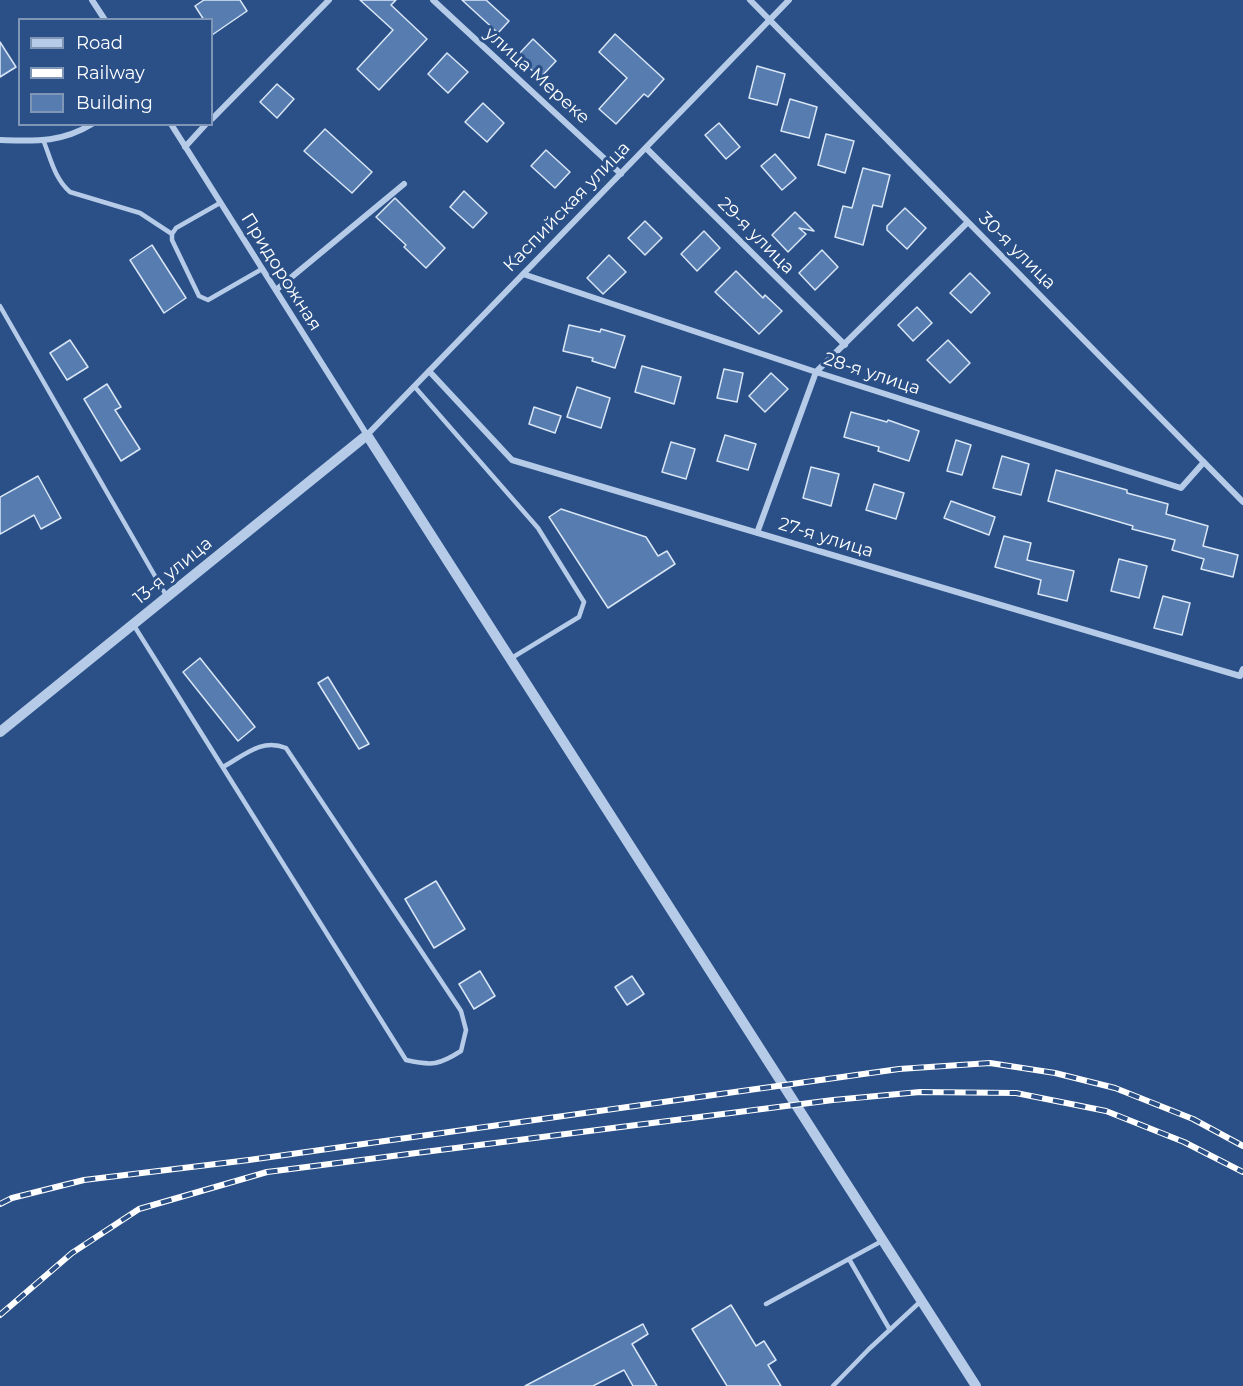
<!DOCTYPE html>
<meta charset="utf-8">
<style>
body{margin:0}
#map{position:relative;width:1243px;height:1386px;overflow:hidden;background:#2a5087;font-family:Montserrat,sans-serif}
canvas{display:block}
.legend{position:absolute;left:18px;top:18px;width:195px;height:108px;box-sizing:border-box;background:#2a5087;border:2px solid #7f96b7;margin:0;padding:8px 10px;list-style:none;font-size:18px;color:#fff}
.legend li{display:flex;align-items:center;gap:12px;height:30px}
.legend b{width:30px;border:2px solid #7f96b7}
</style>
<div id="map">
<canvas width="1243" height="1386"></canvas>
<ul class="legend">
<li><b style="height:8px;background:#b6cbe8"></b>Road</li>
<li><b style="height:8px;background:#fff"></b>Railway</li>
<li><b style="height:16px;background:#567cb0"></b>Building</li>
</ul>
</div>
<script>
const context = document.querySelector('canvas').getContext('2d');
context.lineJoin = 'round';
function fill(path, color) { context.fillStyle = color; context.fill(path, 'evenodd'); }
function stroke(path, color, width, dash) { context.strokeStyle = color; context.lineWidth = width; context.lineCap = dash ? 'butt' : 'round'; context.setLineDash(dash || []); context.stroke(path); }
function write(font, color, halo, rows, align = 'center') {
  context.font = font + ' Montserrat,sans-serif'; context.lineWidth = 6; context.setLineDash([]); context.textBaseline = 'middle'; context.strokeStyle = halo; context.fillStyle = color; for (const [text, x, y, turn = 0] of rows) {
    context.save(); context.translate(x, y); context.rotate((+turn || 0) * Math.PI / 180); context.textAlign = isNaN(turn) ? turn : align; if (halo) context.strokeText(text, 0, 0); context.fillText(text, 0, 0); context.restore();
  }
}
const building = new Path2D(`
 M204 0H240L247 11 212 35V20H204L195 6Z
 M360 0H396L391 5 427 39 379 90 357 69 393 30Z
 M462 0H486L509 21 498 33Z
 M615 34 664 79 648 97 644 94 616 124 599 109 627 78 599 52Z
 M533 39 556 61 540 78 517 56Z
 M0 42 16 67 0 77Z
 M447 53 468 72 448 93 428 74Z
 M757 66 785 74 777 105 749 98Z
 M277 84 294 99 277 118 260 102Z
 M790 99 817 107 809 138 781 131Z
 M483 103 504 123 487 142 465 122Z
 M719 123 740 147 726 159 705 135Z
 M325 129 372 172 352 193 304 151Z
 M826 134 854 141 845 173 818 165Z
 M546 150 570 172 555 188 531 166Z
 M775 154 796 178 782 190 761 166Z
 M863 168 890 175 882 207 873 205 863 245 835 237 843 206 852 208Z
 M464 191 487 213 473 228 450 207Z
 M395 198 445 248 426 268 404 247 406 245 376 217Z
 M905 208 926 228 907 249 887 230V226Z
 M795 212 814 231 799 228 806 234 788 252 772 235Z
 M645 221 662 238 645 255 628 238Z
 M704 231 720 248 697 271 681 254Z
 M152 245 186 298 164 313 130 260Z
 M822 250 838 267 815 290 799 273Z
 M609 255 626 272 603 294 587 278Z
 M736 271 763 298 765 295 782 311 759 334 715 292Z
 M970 273 990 293 971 313 950 293Z
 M917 307 932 323 913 341 898 325Z
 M569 325 600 332 601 329 625 336 615 368 592 361 593 358 563 351Z
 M70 340 88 367 67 380 50 353Z
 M948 340 970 363 950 383 927 360Z
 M642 366 681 377 674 404 635 392Z
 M724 369 743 373 737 402 717 398Z
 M771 373 788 389 765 412 749 396Z
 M107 384 121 407 115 410 140 449 121 461 84 399Z
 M577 387 610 398 601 428 567 417Z
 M534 407 561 416 555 433 529 424Z
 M851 412 887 422 888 420 919 431 909 461 878 451 879 447 844 437Z
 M725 435 756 444 748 470 717 461Z
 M956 440 971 445 962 475 947 471Z
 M671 442 695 449 686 479 662 472Z
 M1002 456 1029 464 1021 495 993 488Z
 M811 467 839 474 831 506 803 498Z
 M1056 470 1127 490V493L1168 504 1166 514 1208 526 1203 546 1238 555 1233 577 1201 569 1204 559 1172 550 1175 540 1132 529 1133 526 1048 501Z
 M38 476 61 518 41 529 34 515 0 534V497Z
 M874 484 904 493 896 519 866 510Z
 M951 501 995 517 989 535 944 518Z
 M561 509 646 537 658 556 667 551 675 564 608 608 549 517Z
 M1004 536 1031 543 1027 560 1074 571 1067 601 1038 594 1041 580 995 567Z
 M1119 559 1147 566 1139 598 1111 591Z
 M1163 596 1190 603 1182 635 1154 628Z
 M200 658 255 727 238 741 183 672Z
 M328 677 369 744 359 749 318 683Z
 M436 881 465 929 434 948 405 899Z
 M480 971 495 996 474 1009 459 984Z
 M632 976 644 994 627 1005 615 987Z
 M731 1305 756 1346 764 1341 776 1360 768 1365 781 1386H727L692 1329Z
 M643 1324 648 1334 632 1344 657 1386H633L624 1370 593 1386H525Z`);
fill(building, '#567cb0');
stroke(building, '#d9e6f6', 1.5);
stroke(new Path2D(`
 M44 142C51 160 55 179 70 192L140 213 172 234
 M220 203 176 228 172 234V240L199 296 208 300 262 269
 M0 306 167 597
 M414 386 538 528 584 602 579 617 510 659
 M133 624 406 1060C432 1066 439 1065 461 1051L466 1030 461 1011 286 748C261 738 245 755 223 767
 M849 1259 890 1330
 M766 1304 882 1241
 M833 1386 869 1349 921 1301`), '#b6cbe8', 4.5);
stroke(new Path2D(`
 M92 0 105 20
 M433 0 621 174
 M750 0 1243 502
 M212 119 329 0
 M171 124 367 435 789 0
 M0 140C35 141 61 143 92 124
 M185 147 206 124
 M646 148 845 345
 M523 274 816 372 1181 488 1204 462
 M276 290 404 184
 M429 371 512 460 1240 676 1243 669
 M757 533 816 372 968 222`), '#b6cbe8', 6);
stroke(new Path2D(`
 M0 732 367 435 976 1386`), '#b6cbe8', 10);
const rail = new Path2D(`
 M0 1204 12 1198 84 1180 249 1160 899 1069 990 1063 1055 1073 1115 1088 1193 1119 1243 1146
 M0 1315 72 1253 139 1209 267 1172 833 1100 920 1092 1016 1093 1106 1111 1184 1142 1243 1172`);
stroke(rail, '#fff', 6);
stroke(rail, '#2a5087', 4, [11]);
write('18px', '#fff', '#2a5087', [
 ["улица Мереке",537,76,42],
 ["Каспийская улица",567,207,-46],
 ["29-я улица",756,236,45],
 ["30-я улица",1017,251,45],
 ["Придорожная",281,272,58],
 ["28-я улица",872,374,18],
 ["27-я улица",826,538,17],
 ["13-я улица",173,571,-39]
]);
</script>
